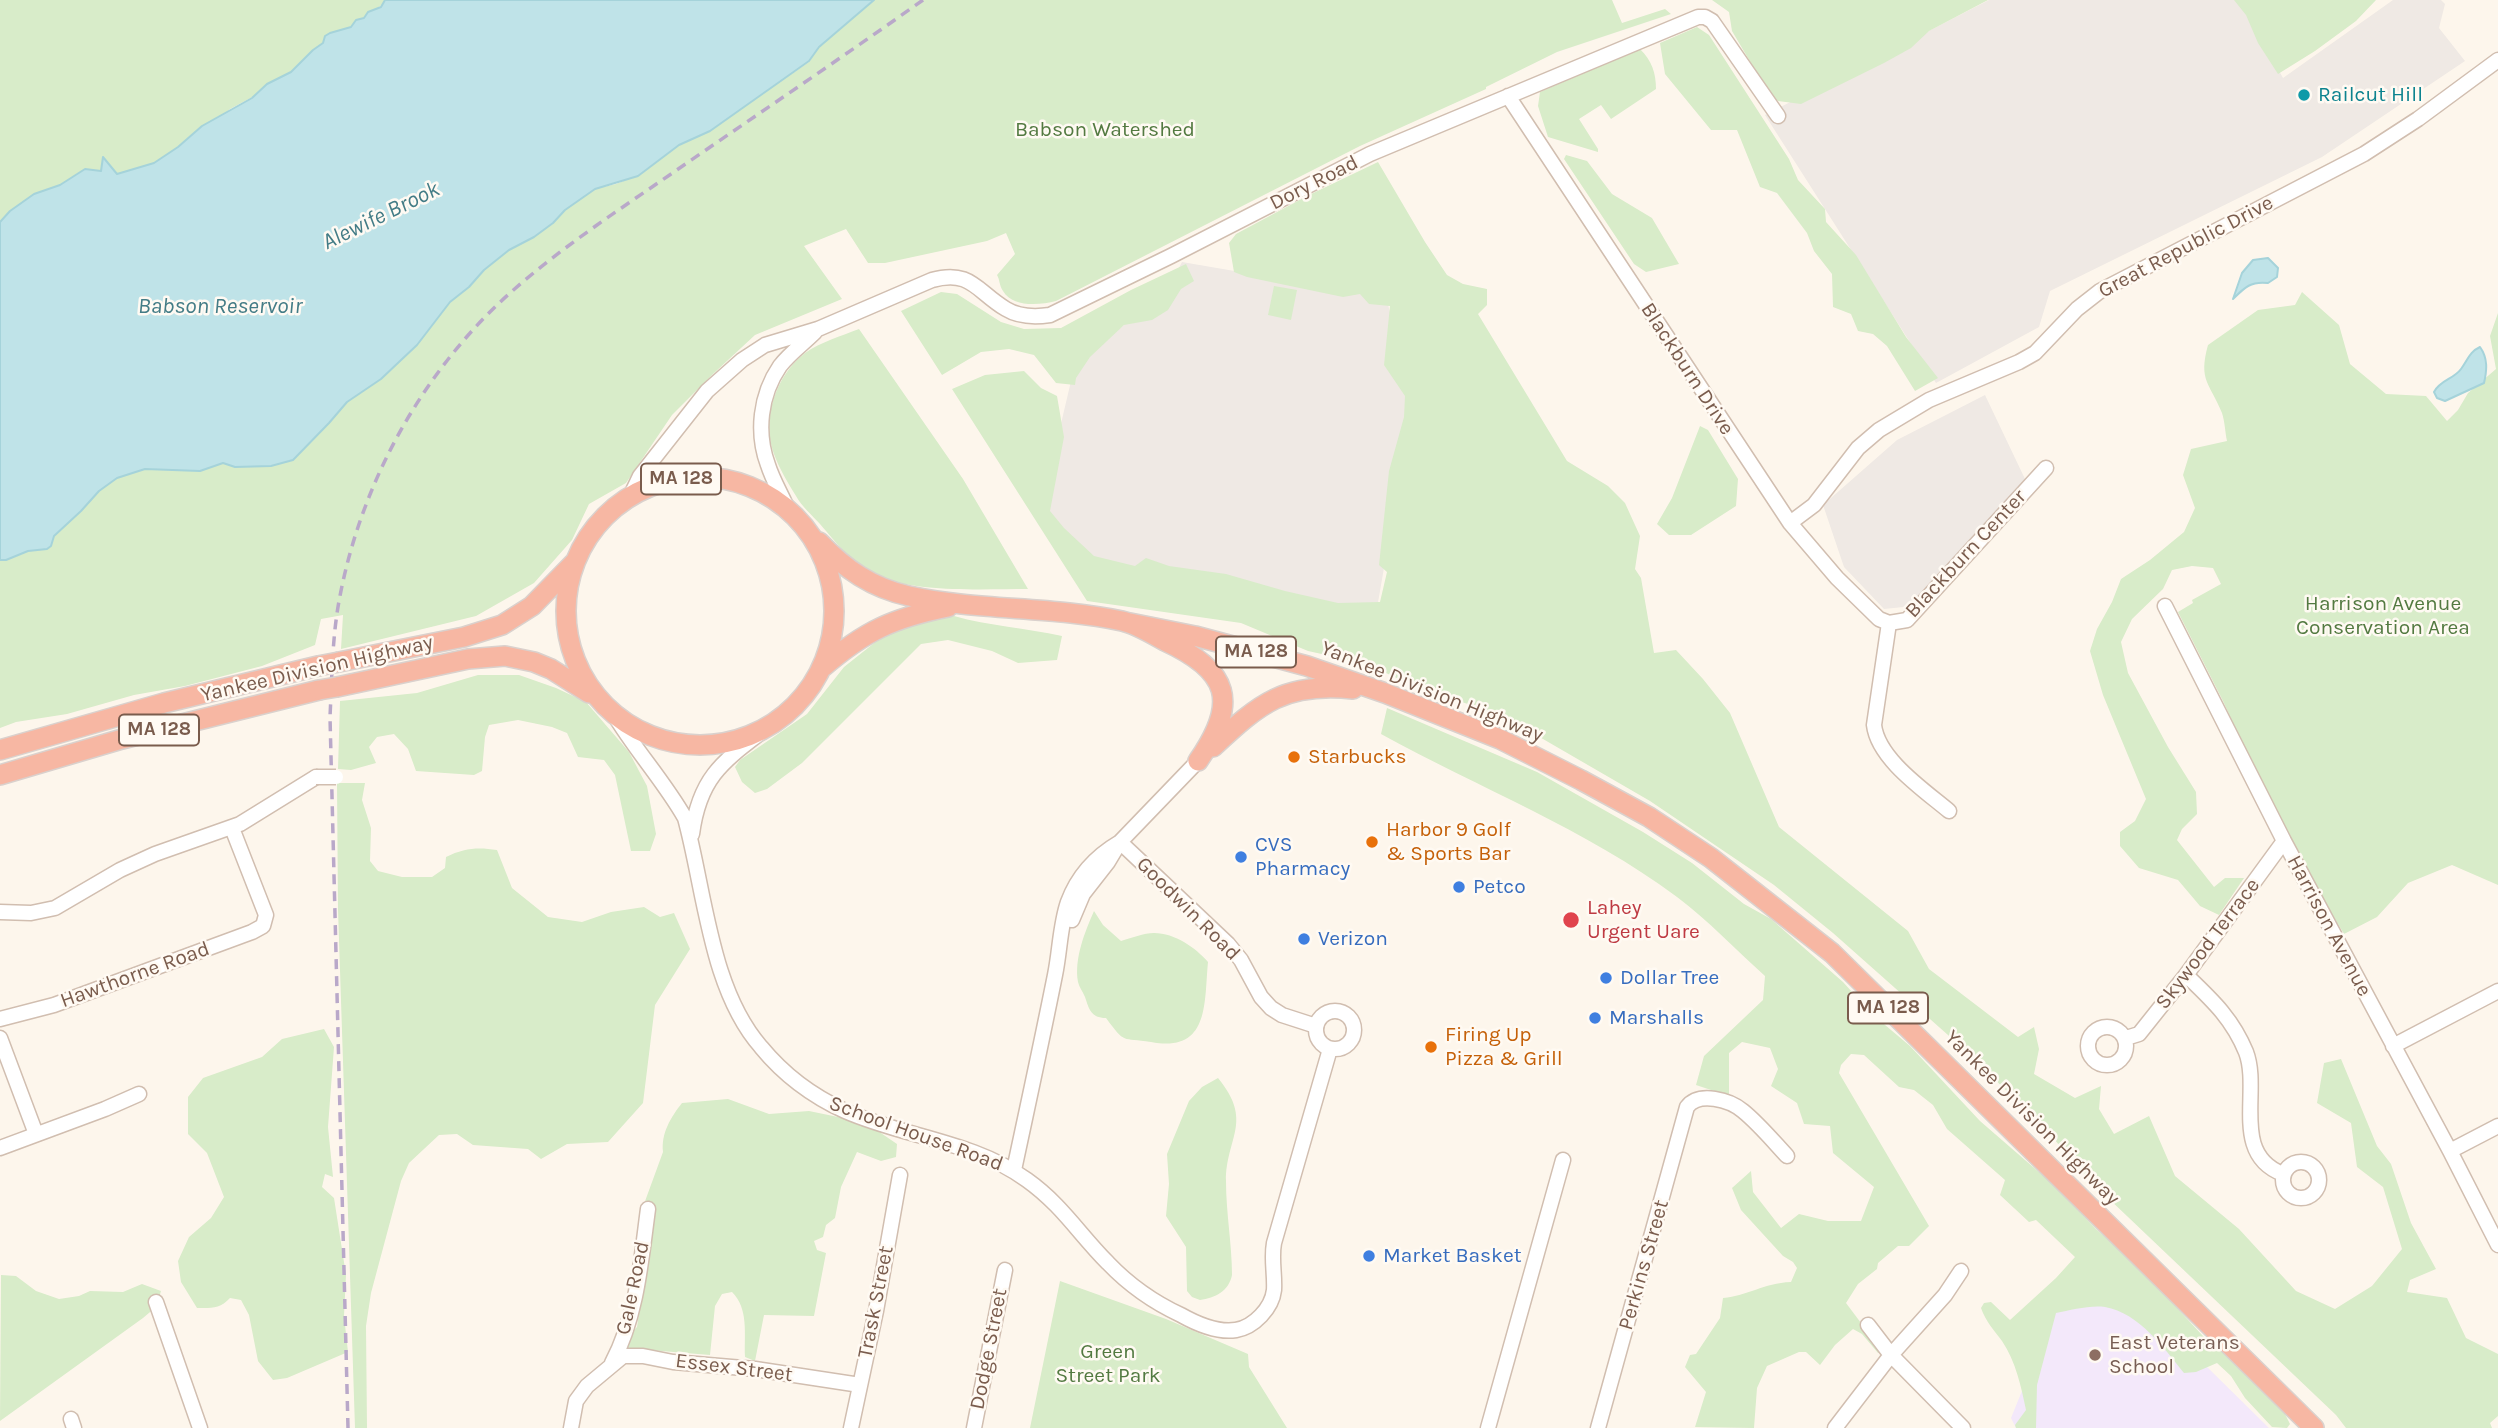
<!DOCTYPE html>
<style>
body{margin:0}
canvas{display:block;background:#fdf6ec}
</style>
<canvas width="2498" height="1428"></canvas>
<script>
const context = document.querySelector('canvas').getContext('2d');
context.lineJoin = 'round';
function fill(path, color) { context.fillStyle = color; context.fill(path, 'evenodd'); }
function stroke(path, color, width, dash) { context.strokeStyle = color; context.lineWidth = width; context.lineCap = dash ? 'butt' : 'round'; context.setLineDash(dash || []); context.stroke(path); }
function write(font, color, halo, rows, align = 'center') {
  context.font = font + ' Karla,sans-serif'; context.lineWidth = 5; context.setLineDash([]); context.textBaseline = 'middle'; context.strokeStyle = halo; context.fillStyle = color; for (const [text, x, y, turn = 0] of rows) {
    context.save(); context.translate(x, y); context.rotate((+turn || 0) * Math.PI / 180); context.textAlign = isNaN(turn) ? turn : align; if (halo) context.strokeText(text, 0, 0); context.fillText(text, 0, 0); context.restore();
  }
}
fill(new Path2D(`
 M1989 0H2240L2283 78 2393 0H2441L2445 4 2439 28 2465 61 2322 157 2050 291 2039 327 1936 383 1765 115Z
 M1182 262 1386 297 1413 400 1376 614 1088 562 1041 509 1075 364 1129 321 1156 311Z
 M1985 395 2025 479 1913 606 1884 609 1844 567 1823 505 1897 440Z`), '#efe9e4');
fill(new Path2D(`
 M2098 1276 2203 1363 2269 1428H2016L2011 1418 2026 1381 2008 1351Z`), '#f3e8fa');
fill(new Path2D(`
 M0 0H388L353 27 325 38 323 43 295 74 230 109 161 164 148 165 122 174 101 171 76 175 60 185 34 194 10 211 0 222Z
 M874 0H1612L1622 23 1665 9 1671 14 1557 52 1486 87V89L1360 146 1056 301C1040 305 1013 308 1003 291 999 285 1000 280 997 275L1015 254 1006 233 987 241 885 263H868L846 229 804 246 842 299 755 335 713 374 672 415 626 483 589 504 572 540 534 583 476 616 341 649 343 615 321 619 315 645 262 666 185 686 134 695 67 714 16 722 0 728V560H6L28 551 47 549 54 536 99 491 117 478 141 469 163 470 344 405 426 331 450 302 469 287 484 270 509 250 537 235 565 210 595 189 616 184 631 178 714 122 717 125 809 62 819 47Z
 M1712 0H1988L1929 31 1911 48 1884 63 1801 104 1778 101 1768 92 1732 31 1729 12Z
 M2234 0H2376L2356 21 2315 51 2278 74 2258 43 2246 15Z
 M1697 27 1709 35 1789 159 1798 180 1825 209 1826 222 1856 255 1906 337 1938 378 1915 391 1887 346 1873 334 1858 331 1851 314 1833 307 1832 274 1814 251 1807 233 1777 193 1760 187 1737 130H1711L1665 74 1660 43Z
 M1640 49C1652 61 1656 73 1656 89L1611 119 1601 105 1579 119 1598 149V152L1548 137 1538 106 1540 92Z
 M1566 155 1587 161 1612 194 1652 218 1679 264 1646 272 1634 264 1564 159Z
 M1378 162 1425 242 1447 275 1463 284 1487 289V305L1478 314 1567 461 1608 486 1625 503 1640 536 1635 569 1641 578 1654 653 1676 650 1703 679 1730 713 1779 827 1908 931 1929 969 2018 1037 2034 1027 2039 1049 2034 1074 2075 1098 2101 1086 2099 1109 2114 1134 2149 1116 2175 1176 2239 1229 2296 1291 2335 1309 2372 1286 2402 1249 2383 1187 2357 1167 2351 1123 2317 1103 2324 1063 2341 1059 2377 1146 2391 1164 2411 1223 2436 1269 2410 1280 2407 1292 2447 1298 2466 1338 2498 1354V1416L2490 1423 2492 1428H2346L2336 1415 2086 1177 2044 1127 1957 1043 1833 933 1774 885 1650 801 1543 739 1471 705 1418 688 1367 664 1308 651 1241 623 1087 601 952 389 985 375 1024 371 1041 388 1057 396 1064 437 1050 511 1064 528 1094 556 1135 566 1146 558 1169 566 1226 574 1285 591 1338 603 1380 602 1387 572 1379 565 1389 471 1404 417 1405 396 1384 365 1390 306 1369 304 1360 294 1343 297 1247 277 1234 272 1229 243 1236 234 1307 196Z
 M1186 264 1194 281 1181 289 1168 310 1152 320 1124 325 1090 357 1076 378 1075 385 1056 383 1034 355 1009 349 981 352 942 375 901 311 941 292 957 294 1001 322 1024 329 1061 328 1131 290Z
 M1274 286 1297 290 1291 320 1268 315Z
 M2302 292 2339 325 2350 364 2386 394 2426 396 2447 421 2458 410 2468 393 2496 369 2490 336 2498 313V885L2452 865 2408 883 2377 917 2344 934 2281 829 2223 701 2178 612 2193 603 2192 600 2221 584 2213 568 2192 566 2172 570 2163 589 2132 619 2121 642 2128 673 2168 747 2196 792 2197 814 2182 829 2177 840 2214 887 2225 878H2244L2219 915 2200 906 2178 880 2139 868 2120 846V832L2135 821 2146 799 2103 695 2090 651 2097 629 2112 602 2121 579 2150 560 2184 532 2195 508 2183 475 2191 449 2227 441C2225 432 2225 422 2222 413 2210 383 2198 381 2208 345L2258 310 2295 305Z
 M859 329 963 479 1028 589C986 589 919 593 880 577 854 566 838 545 820 524 812 515 802 507 796 496 788 483 779 468 774 454 761 419 776 375 805 353 821 342 841 336 859 329Z
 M1700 426 1708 430 1738 479 1736 506 1691 535H1669L1657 524 1672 498Z
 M954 616C989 626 1026 628 1062 636L1057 660 1018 663 992 651 948 640 921 644 802 763 767 789 755 793 742 782 735 767 740 760 807 714 844 667 883 636 916 623Z
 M478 675H519L556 688 586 702 629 752 647 786 656 834 650 851H631L615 775 604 760 578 757 567 733 552 727 518 720 489 725 485 737 482 771 474 775 416 771 408 749 394 734 377 737 369 747 376 763 351 770 338 769 340 701 417 693Z
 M1387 708 1537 772 1643 832 1692 863 1744 904 1771 919 1843 982 1872 1014 1910 1046 1980 1121 2055 1186 2096 1229 2141 1269 2203 1336 2242 1368 2285 1414 2290 1424 2287 1428 2272 1427 2245 1398 2231 1376 2217 1363 2196 1372 2184 1373C2164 1348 2139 1313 2105 1307 2090 1305 2071 1310 2056 1313L2037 1385 2036 1428H2016L2015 1425 2026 1410C2021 1386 2016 1362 2002 1341 1994 1330 1986 1322 1981 1308L1984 1303 1991 1302 2010 1320 2056 1278 2075 1257 2036 1220 2029 1222 2000 1195 2005 1180 1947 1129 1933 1105 1914 1090 1899 1087 1864 1055 1851 1054 1841 1065 1839 1073 1929 1226 1909 1246H1898L1878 1263 1877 1269 1858 1284 1846 1303 1882 1351 1878 1353 1862 1334 1853 1329 1835 1345 1820 1365 1806 1352H1799L1767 1366 1757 1388 1754 1428 1695 1427 1706 1392 1685 1367 1690 1355 1696 1354 1720 1318 1723 1298C1748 1296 1763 1283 1791 1282L1797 1268 1793 1262 1783 1256 1741 1210 1732 1188 1751 1171 1753 1192 1781 1228 1799 1214 1828 1221H1861L1874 1187 1833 1153 1830 1126 1804 1124 1797 1103 1771 1086 1778 1069 1770 1048 1742 1042 1729 1053V1096L1696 1085 1704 1056 1763 1000 1765 976C1736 950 1708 920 1677 897 1586 829 1479 788 1381 734Z
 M337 783H365L362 800 371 828 370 861 378 871 402 877H432L445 868 446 857C464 848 478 847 497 850L512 888 548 917 582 922 611 912 644 907 660 917 674 913 690 949 655 1005 643 1103 608 1142 567 1144 541 1159 528 1149 473 1145 457 1134 439 1135 409 1163 401 1181 371 1293 366 1326 367 1428H355L338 909Z
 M1094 911 1103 925 1121 941C1131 938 1144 933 1154 933 1175 933 1196 948 1208 962 1204 1003 1210 1053 1151 1042 1121 1037 1126 1045 1106 1018 1091 1018 1089 1009 1085 997 1083 992 1079 987 1078 982 1074 958 1085 932 1094 911Z
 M324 1029 334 1047 328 1127 333 1177 325 1174 322 1187 334 1198 346 1275 344 1316 348 1352 287 1378 273 1380 258 1361 249 1315 241 1300 230 1298C220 1309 212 1308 197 1308L181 1282 178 1261 189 1237 211 1218 224 1197 207 1153 188 1134V1097L203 1078 262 1057 282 1039Z
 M1218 1078C1254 1122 1226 1137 1226 1181 1226 1213 1232 1244 1232 1275 1229 1291 1215 1298 1200 1300L1192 1297 1187 1291 1186 1247 1166 1216 1169 1184 1167 1154 1189 1101 1202 1087Z
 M728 1099 769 1114 809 1111 838 1117 872 1127 897 1144 896 1157 881 1161 857 1152 841 1187 835 1218 826 1225 823 1237 814 1241 817 1250 826 1253 814 1316 764 1315 755 1361 745 1357C744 1334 749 1309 732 1292L722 1294 715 1306 710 1355 625 1348 628 1336 637 1327 655 1208 644 1204 663 1152C661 1133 671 1117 682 1103Z
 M1 1275 16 1276 36 1291 59 1299 79 1296 90 1291 123 1292 142 1284 161 1291 156 1307 143 1318 0 1421Z
 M1060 1281 1166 1319 1248 1354 1249 1367 1287 1428H1030Z`), '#d8ecc9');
const water = new Path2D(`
 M385 0H874L819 47 809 61 710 131 679 145 638 176 595 189 565 210 553 223 534 237 509 250 484 270 469 287 450 302 417 345 400 361 381 379 347 402 329 423 293 460 271 466 235 467 223 463 200 471 145 469 117 478 99 491 81 511 54 536 51 546 47 549 28 551 6 560H0V222L10 211 34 194 60 185 85 169 101 171 103 157 117 174 154 163 178 147 202 126 252 98 267 84 291 72 313 50 323 43 325 36 330 33 351 27 356 20 364 18 368 12 381 7Z
 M2268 258 2278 268 2277 277 2268 283C2251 281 2245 287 2233 299L2242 273 2253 260Z
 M2480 347C2488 358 2487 370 2484 383L2445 401 2437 398 2434 392C2440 380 2454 379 2461 369 2468 360 2469 352 2480 347Z`);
fill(water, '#bfe3e8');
stroke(water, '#a5d3da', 2);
const minor = new Path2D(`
 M1508 96 1790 523 1837 578 1879 619 1889 623 1907 620 2046 468
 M631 495 640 476 707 391 742 360 765 345 818 329 932 280C971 269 977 292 1006 309 1019 317 1036 317 1050 315L1171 256 1370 154 1698 17H1705L1712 21 1778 116
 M788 510C782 495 773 481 768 465 756 433 760 395 780 366 789 354 804 343 815 332
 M1790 523 1814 505 1858 448 1879 430 1929 400 2019 362 2035 353 2077 309 2100 291 2364 154 2418 119 2498 60
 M2165 606 2284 841 2450 1151 2498 1245
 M1889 623 1874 725C1878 759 1924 790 1949 811
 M613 713C635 750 664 781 685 818 705 891 710 989 761 1047 784 1075 812 1096 845 1111 904 1137 973 1141 1027 1180 1062 1205 1079 1234 1108 1263 1129 1285 1153 1302 1181 1315 1197 1324 1217 1333 1236 1330 1254 1327 1272 1308 1274 1290 1275 1274 1271 1259 1274 1243L1330 1049
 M692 834C700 773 727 759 772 724
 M1120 842 1228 944 1241 960 1261 997 1271 1008 1282 1015 1316 1026
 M0 912 31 913 55 908 120 870 155 854 240 824 316 777
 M1072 920 1083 894 1108 862 1120 842 1198 761
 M2186 975C2212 1000 2232 1018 2246 1052 2261 1091 2230 1154 2283 1174
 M1316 1030a19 19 0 1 1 38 0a19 19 0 1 1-38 0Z
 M0 1019 54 1005 252 932 263 926 266 915 232 828
 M2088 1046a19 19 0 1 1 38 0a19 19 0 1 1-38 0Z
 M0 1038 36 1134
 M2126 1038 2139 1034 2186 975 2284 841
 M2393 1046 2498 991
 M0 1148 105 1109 139 1094
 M2450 1151 2498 1126
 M2283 1180a18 18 0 1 1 36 0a18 18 0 1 1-36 0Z
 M1014 1170C1028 1105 1042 1040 1055 975 1060 951 1060 925 1068 902 1078 875 1096 856 1120 842
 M156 1302 200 1428
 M1868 1325 1891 1355 1963 1428
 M612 1363C637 1316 641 1261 648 1209
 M71 1419 74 1428
 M571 1428 576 1401 587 1386 623 1356H643L673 1362 755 1369 860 1385
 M851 1428 876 1311 900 1175
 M974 1428 1005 1270
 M1488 1428 1563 1160
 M1598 1428 1687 1107C1699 1091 1730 1100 1743 1111 1759 1124 1773 1141 1787 1156
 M1835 1428 1891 1355 1945 1295 1961 1271`);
const highway = new Path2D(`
 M566 611a134 134 0 1 1 268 0a134 134 0 1 1-268 0Z
 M819 542C845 569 872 588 909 596 979 611 1052 606 1122 621 1136 624 1152 634 1165 641 1230 671 1239 702 1198 761
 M1125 622 1195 636 1307 666 1385 693 1500 739 1581 780 1649 817 1711 858 1832 953 2314 1428
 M339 662 464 637 502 625 532 606 574 563
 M823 667C865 631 893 618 948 607
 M337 687 468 659 505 656 534 662 551 669 589 693
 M1213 747C1260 703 1285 682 1353 689
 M0 750 164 703 318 666
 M0 775 122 739 319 690`);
stroke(minor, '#d1beb0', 17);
stroke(highway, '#dad1cd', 22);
stroke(minor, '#fff', 14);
stroke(highway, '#f7b7a3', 19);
stroke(new Path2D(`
 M348 1428 330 717C332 677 332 636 340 596 362 481 423 371 510 293 564 245 625 206 684 165 764 110 844 56 923 0`), '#b9a8c9', 3.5, [10, 7]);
const minorBridge = new Path2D(`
 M316 777H336`);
const highwayBridge = new Path2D(`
 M318 666 339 662
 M319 690 337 687`);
stroke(minorBridge, '#d1beb0', 17, []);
stroke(highwayBridge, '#dad1cd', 22, []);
stroke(minorBridge, '#fff', 14);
stroke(highwayBridge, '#f7b7a3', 19);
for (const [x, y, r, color] of [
 [2304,95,7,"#0f9aa8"],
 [1294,757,7,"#e8710a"],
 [1372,842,7,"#e8710a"],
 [1241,857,7,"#3f7fe0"],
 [1459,887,7,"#3f7fe0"],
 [1571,920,9,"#e0444e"],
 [1304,939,7,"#3f7fe0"],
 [1606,978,7,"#3f7fe0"],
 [1595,1018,7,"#3f7fe0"],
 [1431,1047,7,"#e8710a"],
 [1369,1256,7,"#3f7fe0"],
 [2095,1355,7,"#8d6e63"]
]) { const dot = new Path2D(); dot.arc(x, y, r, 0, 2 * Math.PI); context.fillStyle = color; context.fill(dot); stroke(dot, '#fffaf3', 2.5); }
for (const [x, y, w] of [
 [681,479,80],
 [1256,652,80],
 [159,730,80],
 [1888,1008,80]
]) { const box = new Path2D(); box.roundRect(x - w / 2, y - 15.5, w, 31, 5); context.fillStyle = '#fffaf3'; context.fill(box); stroke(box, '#7a5c4d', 2); }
write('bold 19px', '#7a5c4d', null, [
 ["MA 128",681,479],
 ["MA 128",1256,652],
 ["MA 128",159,730],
 ["MA 128",1888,1008]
]);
write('21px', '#0d838f', '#fffaf3', [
 ["Railcut Hill",2318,95]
], 'left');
write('21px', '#537a41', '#fffaf3', [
 ["Babson Watershed",1105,130],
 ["Harrison Avenue",2383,604],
 ["Conservation Area",2383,628],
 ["Green",1108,1352],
 ["Street Park",1108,1376]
]);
write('21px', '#7a5c4d', '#fffaf3', [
 ["Dory Road",1314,183,-27],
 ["Great Republic Drive",2186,247,-28],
 ["Blackburn Drive",1687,369,57],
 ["Blackburn Center",1966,554,-47],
 ["Yankee Division Highway",317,669,-13],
 ["Yankee Division Highway",1432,692,22],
 ["Goodwin Road",1188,909,45],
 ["Harrison Avenue",2329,926,62],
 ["Skywood Terrace",2208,944,-53],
 ["Hawthorne Road",135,975,-20],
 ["Yankee Division Highway",2032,1118,45],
 ["School House Road",916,1134,20],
 ["Perkins Street",1644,1265,-74],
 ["Gale Road",633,1288,-78],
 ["Trask Street",876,1302,-79],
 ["Dodge Street",989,1349,-79],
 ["Essex Street",734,1368,7]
]);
write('21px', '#c56008', '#fffaf3', [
 ["Starbucks",1308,757],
 ["Harbor 9 Golf",1386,830],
 ["& Sports Bar",1386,854],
 ["Firing Up",1445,1035],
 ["Pizza & Grill",1445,1059]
], 'left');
write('21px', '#366cbe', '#fffaf3', [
 ["CVS",1255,845],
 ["Pharmacy",1255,869],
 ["Petco",1473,887],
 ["Verizon",1318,939],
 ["Dollar Tree",1620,978],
 ["Marshalls",1609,1018],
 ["Market Basket",1383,1256]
], 'left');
write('21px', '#be3a42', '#fffaf3', [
 ["Lahey",1587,908],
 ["Urgent Uare",1587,932]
], 'left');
write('21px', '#785e54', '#fffaf3', [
 ["East Veterans",2109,1343],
 ["School",2109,1367]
], 'left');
write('italic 23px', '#437c86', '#fffaf3', [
 ["Alewife Brook",381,216,-26],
 ["Babson Reservoir",220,306]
]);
</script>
